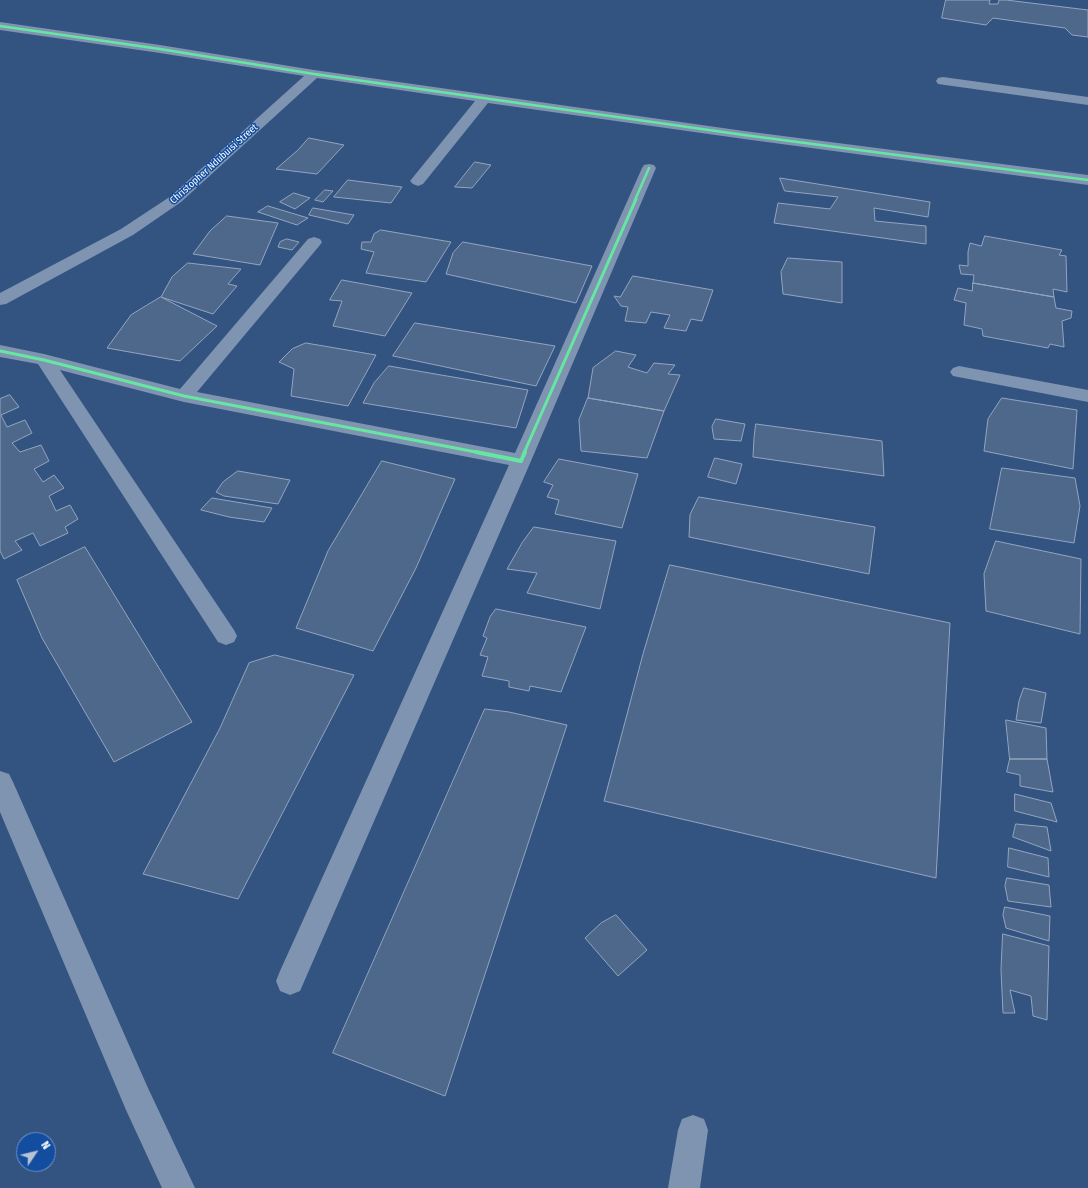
<!DOCTYPE html>
<style>
body{margin:0}
#map{position:relative;width:1088px;height:1188px;overflow:hidden;background:#335380;font-family:"Fira Sans Condensed",sans-serif}
canvas{display:block}
.north{position:absolute;left:16px;top:1132px;width:40px;height:40px;box-sizing:border-box;background:#134da0;border:1px solid #7194c6;border-radius:50%;rotate:55deg;font-size:11px;font-weight:700;line-height:16px;text-align:center;color:#fff}
.north::after{content:'';display:block;margin:auto;width:14px;height:18px;background:#b8c3d3;clip-path:polygon(50% 0,100% 100%,50% 72%,0 100%)}
</style>
<div id="map">
<canvas width="1088" height="1188"></canvas>
<div class="north">N</div>
</div>
<script>
const context = document.querySelector('canvas').getContext('2d');
context.lineJoin = 'round';
function fill(path, color) { context.fillStyle = color; context.fill(path, 'evenodd'); }
function stroke(path, color, width, dash) { context.strokeStyle = color; context.lineWidth = width; context.lineCap = dash ? 'butt' : 'round'; context.setLineDash(dash || []); context.stroke(path); }
function write(font, color, halo, rows, align = 'center') {
  context.font = font + ' "Fira Sans Condensed",sans-serif'; context.lineWidth = 3; context.setLineDash([]); context.textBaseline = 'middle'; context.strokeStyle = halo; context.fillStyle = color; for (const [text, x, y, turn = 0] of rows) {
    context.save(); context.translate(x, y); context.rotate((+turn || 0) * Math.PI / 180); context.textAlign = isNaN(turn) ? turn : align; if (halo) context.strokeText(text, 0, 0); context.fillText(text, 0, 0); context.restore();
  }
}
const building = new Path2D(`
 M946 0H990L989 4H998L999 0H1006L1088 10V37L1072 35 1065 28 993 18 986 25 942 18Z
 M309 138 344 145 317 174 276 169 298 150Z
 M475 162 491 165 472 188 455 187Z
 M780 178 930 202 928 217 874 208 875 221 926 226V244L774 223 778 203 830 209 838 197 785 191Z
 M348 180 402 187 391 203 334 197Z
 M325 190 333 191 323 202 315 200Z
 M294 193 310 198 295 209 280 202Z
 M268 206 308 218 297 225 258 212Z
 M313 208 354 215 348 224 309 215Z
 M227 216 278 223 260 265 193 254 210 231Z
 M381 230 451 242 426 282 366 273 374 252 361 249 362 242H371L374 234Z
 M985 236 1062 250 1059 255 1066 256 1067 292 1053 289 1054 297 973 283 974 275 961 274 959 265 968 266V252L970 243 981 246Z
 M287 239 299 242 292 250 278 247 280 242Z
 M463 242 592 266 576 303 446 274 453 253Z
 M788 258 842 262V303L783 294 781 272Z
 M188 263 241 269 228 284 237 286 213 314 161 297 172 277Z
 M633 276 713 290 702 321 691 319 686 331 664 328 670 315 651 312 646 323 625 321 628 307 621 306 614 296 620 297Z
 M342 280 412 293 385 336 333 326 342 301 330 300Z
 M973 283 1054 297 1056 308 1072 311 1071 318 1062 321 1064 347 1050 344 1048 348 983 336 982 329 964 325 966 303 954 300 958 288 972 291Z
 M161 297 217 326 180 361 107 348 131 315Z
 M415 323 555 346 536 386 393 356Z
 M306 343 376 355 348 406 291 396 294 369 279 362 292 349Z
 M616 351 636 355 628 367 647 373 654 363 675 365 668 374 680 375 664 411 588 398 593 368Z
 M389 366 528 390 516 428 363 403 374 383Z
 M10 395 19 407 1 415 7 427 25 420 32 433 12 443 20 452 41 445 49 461 34 469 43 482 54 475 64 488 49 496 56 511 70 505 78 519 65 527 68 533 40 546 33 533 15 541 22 550 4 559 0 551V399Z
 M588 398 664 411 647 458 581 451 579 420Z
 M1002 398 1077 410 1073 469 984 451 988 419Z
 M716 419 745 424 741 441 714 439 712 427Z
 M756 424 882 441 884 476 753 457 754 438Z
 M715 458 742 464 736 484 708 477Z
 M559 459 638 474 622 528 555 514 559 500 547 497 553 485 544 482Z
 M382 461 455 479 416 568 373 651 296 628 328 551Z
 M1002 468 1075 478 1080 506 1074 543 990 529Z
 M238 471 290 480 278 504 224 496 216 492 223 482Z
 M699 497 875 527 869 574 689 537 690 515Z
 M212 498 272 508 264 522 229 517 201 510Z
 M534 527 616 541 600 609 527 593 537 573 507 569 522 543Z
 M996 541 1081 559 1080 634 986 611 984 574Z
 M85 547 192 722 114 762 42 638 17 580Z
 M670 565 950 623 936 878 604 801 643 654Z
 M496 609 586 627 561 692 530 686 529 691 509 687V681L482 676 488 657 480 655 487 638 483 636 490 617Z
 M275 655 354 675 238 899 143 874 220 728 249 663Z
 M1024 688 1046 693 1041 723 1016 720 1019 701Z
 M485 709 509 712 567 725 445 1096 333 1053Z
 M1006 720 1046 728 1047 759H1010Z
 M1010 759H1047L1053 792 1020 786V775L1007 772Z
 M1015 794 1051 803 1057 822 1015 811Z
 M1016 824 1047 827 1051 851 1013 837Z
 M1009 848 1048 858 1049 877 1008 867Z
 M1007 878 1049 885 1051 907 1008 901 1005 886Z
 M1005 907 1050 916 1049 941 1006 928 1003 915Z
 M616 915 647 950 618 976 585 938 601 923Z
 M1003 934 1049 946 1047 1020 1033 1016 1031 996 1010 990 1015 1013H1003L1001 970Z`);
fill(building, '#4e688c');
stroke(building, '#93a5be', 1);
fill(new Path2D(`
 M0 22 160 45 314 70 744 131 1088 175V185L744 139 488 103 423 184 418 186 413 184 410 181 475 101 317 78 181 202 133 235 6 304 0 305V293L121 229 171 196 304 76 160 53 0 30Z
 M943 77 1088 97V105L938 84 936 81 938 78Z
 M649 164 654 165 656 168 531 461 300 991 290 995 280 991 276 981 280 971 509 465 184 402 60 370 234 630 237 636 234 642 226 645 218 642 38 364 0 357V345L44 354 180 389 308 239 314 237 320 239 322 242 320 245 197 392 515 453 642 168 644 165Z
 M959 366 1088 390V402L953 376 950 372 953 368Z
 M0 771 9 774 13 782 148 1088 195 1188H162L126 1110 0 812Z
 M693 1115 704 1119 708 1130 700 1188H668L678 1130 682 1119Z`), '#7e94b0');
stroke(new Path2D(`
 M0 26 160 49 314 74 744 135 1088 180
 M635 200 649 168`), '#66e7a1', 2.5);
stroke(new Path2D(`
 M0 351 44 360 184 396 481 453
 M524 453 636 199`), '#66e7a1', 3);
stroke(new Path2D(`
 M476 452 521 461 525 452`), '#66e7a1', 4);
write('10px', '#fff', '#134da0', [
 ["Christopher Ndubuisi Street",214,164,-42]
]);
</script>
